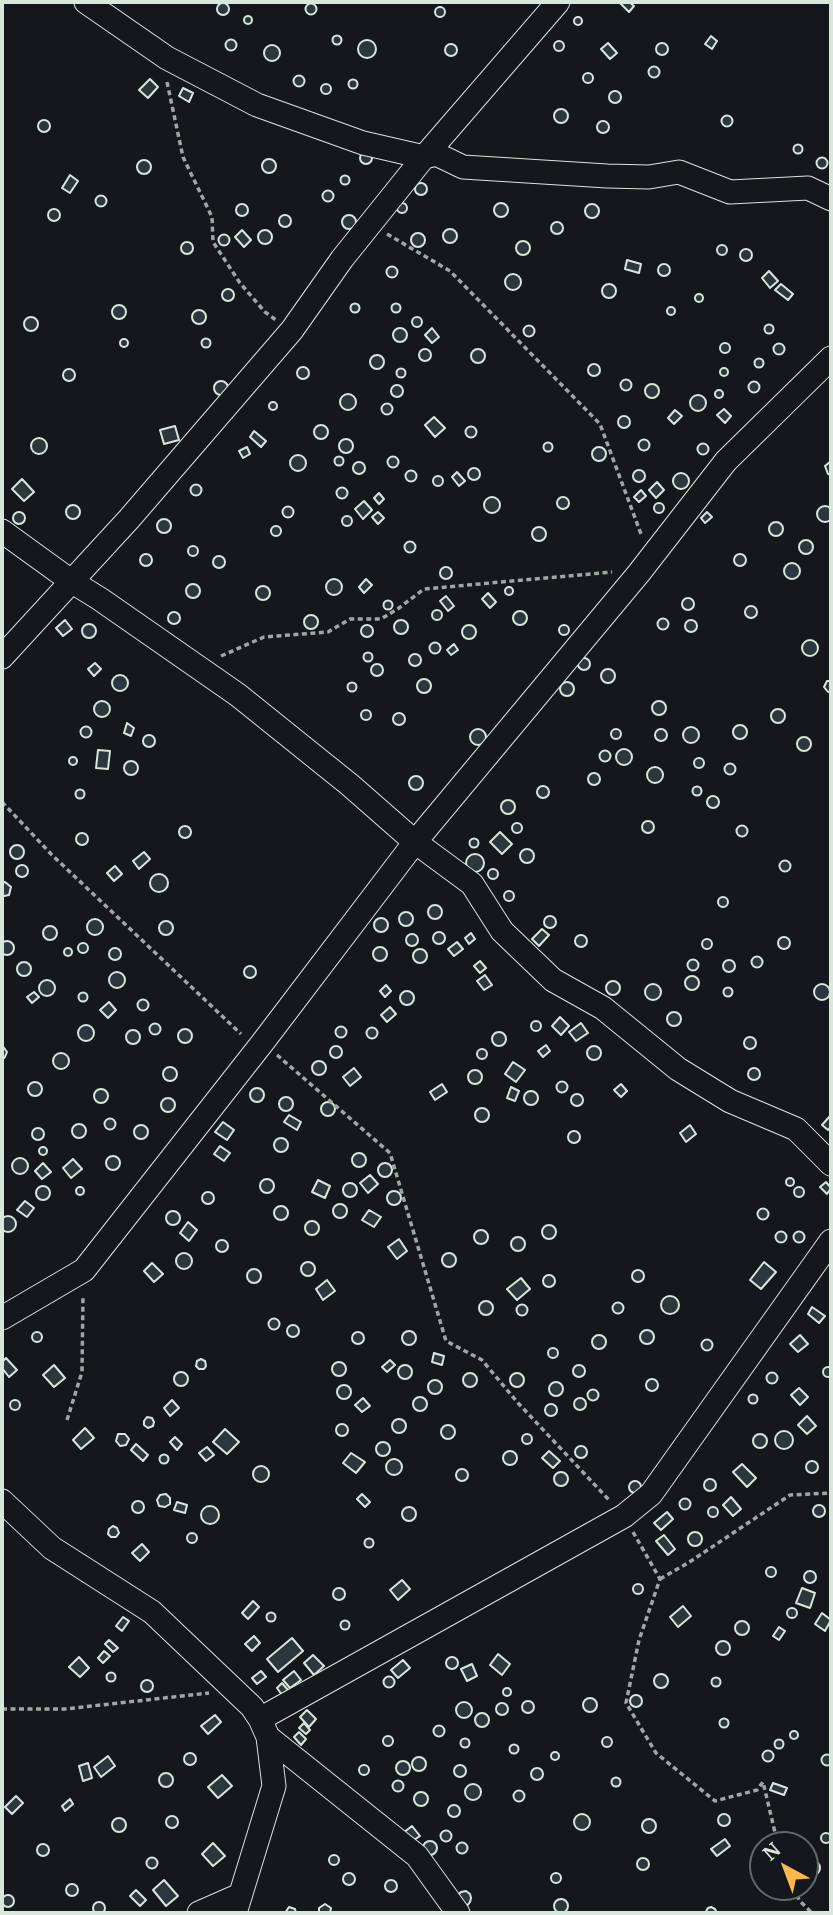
<!DOCTYPE html>
<style>
body{margin:0}
#map{position:relative;width:833px;height:1915px;overflow:hidden;background:#14181c;font-family:Merriweather,serif}
canvas{display:block}
.frame{position:absolute;inset:0;border:4px solid #d8e6dc;pointer-events:none}
.north{position:absolute;left:749px;top:1831px;width:70px;height:70px;box-sizing:border-box;background:#14181c;border:2px solid #626a69;border-radius:50%;rotate:319deg;font-size:19px;font-weight:700;line-height:28px;text-align:center;color:#d8e6dc}
.north::after{content:'';display:block;margin:auto;width:24px;height:32px;background:#ffb74d;clip-path:polygon(50% 0,100% 100%,50% 72%,0 100%)}
</style>
<div id="map">
<canvas width="833" height="1915"></canvas>
<div class="frame"></div>
<div class="north">N</div>
</div>
<script>
const context = document.querySelector('canvas').getContext('2d');
context.lineJoin = 'round';
function fill(path, color) { context.fillStyle = color; context.fill(path, 'evenodd'); }
function stroke(path, color, width, dash) { context.strokeStyle = color; context.lineWidth = width; context.lineCap = dash ? 'butt' : 'round'; context.setLineDash(dash || []); context.stroke(path); }
const building = new Path2D(`
 M621 2H629L634 6 629 12 620 3Z
 M217 9a6 6 0 1 1 12 0a6 6 0 1 1-12 0Z
 M305.5 9a5.5 5.5 0 1 1 11 0a5.5 5.5 0 1 1-11 0Z
 M435 12a5 5 0 1 1 10 0a5 5 0 1 1-10 0Z
 M244 20a4 4 0 1 1 8 0a4 4 0 1 1-8 0Z
 M574 21a4 4 0 1 1 8 0a4 4 0 1 1-8 0Z
 M332.5 40a4.5 4.5 0 1 1 9 0a4.5 4.5 0 1 1-9 0Z
 M711 36 717 41 712 49 705 44Z
 M225.5 45a5.5 5.5 0 1 1 11 0a5.5 5.5 0 1 1-11 0Z
 M358 49a9 9 0 1 1 18 0a9 9 0 1 1-18 0Z
 M554 46a5 5 0 1 1 10 0a5 5 0 1 1-10 0Z
 M656 49a6 6 0 1 1 12 0a6 6 0 1 1-12 0Z
 M608 43 617 53 610 59 601 49Z
 M445 50a6 6 0 1 1 12 0a6 6 0 1 1-12 0Z
 M264 53a8 8 0 1 1 16 0a8 8 0 1 1-16 0Z
 M648.5 72a5.5 5.5 0 1 1 11 0a5.5 5.5 0 1 1-11 0Z
 M583 78a5 5 0 1 1 10 0a5 5 0 1 1-10 0Z
 M293.5 81a5.5 5.5 0 1 1 11 0a5.5 5.5 0 1 1-11 0Z
 M150 79 158 87 148 98 139 90Z
 M348.5 84a4.5 4.5 0 1 1 9 0a4.5 4.5 0 1 1-9 0Z
 M321 89a5 5 0 1 1 10 0a5 5 0 1 1-10 0Z
 M183 88 193 93 189 102 179 96Z
 M609 97a6 6 0 1 1 12 0a6 6 0 1 1-12 0Z
 M554 116a7 7 0 1 1 14 0a7 7 0 1 1-14 0Z
 M721.5 121a5.5 5.5 0 1 1 11 0a5.5 5.5 0 1 1-11 0Z
 M38 126a6 6 0 1 1 12 0a6 6 0 1 1-12 0Z
 M597 127a6 6 0 1 1 12 0a6 6 0 1 1-12 0Z
 M793.5 149a4.5 4.5 0 1 1 9 0a4.5 4.5 0 1 1-9 0Z
 M360 158a6 6 0 1 1 12 0a6 6 0 1 1-12 0Z
 M816.5 163a5.5 5.5 0 1 1 11 0a5.5 5.5 0 1 1-11 0Z
 M262 166a7 7 0 1 1 14 0a7 7 0 1 1-14 0Z
 M137 167a7 7 0 1 1 14 0a7 7 0 1 1-14 0Z
 M70 175 78 181 70 193 62 188Z
 M340.5 180a4.5 4.5 0 1 1 9 0a4.5 4.5 0 1 1-9 0Z
 M415 189a6 6 0 1 1 12 0a6 6 0 1 1-12 0Z
 M322.5 196a5.5 5.5 0 1 1 11 0a5.5 5.5 0 1 1-11 0Z
 M95.5 201a5.5 5.5 0 1 1 11 0a5.5 5.5 0 1 1-11 0Z
 M397 208a5 5 0 1 1 10 0a5 5 0 1 1-10 0Z
 M494 210a7 7 0 1 1 14 0a7 7 0 1 1-14 0Z
 M236 210a6 6 0 1 1 12 0a6 6 0 1 1-12 0Z
 M585 211a7 7 0 1 1 14 0a7 7 0 1 1-14 0Z
 M48 215a6 6 0 1 1 12 0a6 6 0 1 1-12 0Z
 M279 221a6 6 0 1 1 12 0a6 6 0 1 1-12 0Z
 M342 222a7 7 0 1 1 14 0a7 7 0 1 1-14 0Z
 M551 228a6 6 0 1 1 12 0a6 6 0 1 1-12 0Z
 M443 236a7 7 0 1 1 14 0a7 7 0 1 1-14 0Z
 M242 230 251 240 244 247 235 237Z
 M258 237a7 7 0 1 1 14 0a7 7 0 1 1-14 0Z
 M411 240a7 7 0 1 1 14 0a7 7 0 1 1-14 0Z
 M218.5 240a5.5 5.5 0 1 1 11 0a5.5 5.5 0 1 1-11 0Z
 M516 248a7 7 0 1 1 14 0a7 7 0 1 1-14 0Z
 M181 248a6 6 0 1 1 12 0a6 6 0 1 1-12 0Z
 M717 250a5 5 0 1 1 10 0a5 5 0 1 1-10 0Z
 M740 255a6 6 0 1 1 12 0a6 6 0 1 1-12 0Z
 M627 260 641 264 639 273 625 269Z
 M658 270a6 6 0 1 1 12 0a6 6 0 1 1-12 0Z
 M386.5 272a5.5 5.5 0 1 1 11 0a5.5 5.5 0 1 1-11 0Z
 M769 271 778 281 770 288 762 278Z
 M505 282a8 8 0 1 1 16 0a8 8 0 1 1-16 0Z
 M781 284 793 294 788 300 775 290Z
 M602 291a7 7 0 1 1 14 0a7 7 0 1 1-14 0Z
 M222 295a6 6 0 1 1 12 0a6 6 0 1 1-12 0Z
 M695 298a4 4 0 1 1 8 0a4 4 0 1 1-8 0Z
 M391.5 308a4.5 4.5 0 1 1 9 0a4.5 4.5 0 1 1-9 0Z
 M350.5 308a4.5 4.5 0 1 1 9 0a4.5 4.5 0 1 1-9 0Z
 M112 312a7 7 0 1 1 14 0a7 7 0 1 1-14 0Z
 M667 311a4 4 0 1 1 8 0a4 4 0 1 1-8 0Z
 M192 317a7 7 0 1 1 14 0a7 7 0 1 1-14 0Z
 M412 322a5 5 0 1 1 10 0a5 5 0 1 1-10 0Z
 M24 324a7 7 0 1 1 14 0a7 7 0 1 1-14 0Z
 M764.5 329a4.5 4.5 0 1 1 9 0a4.5 4.5 0 1 1-9 0Z
 M523.5 331a5.5 5.5 0 1 1 11 0a5.5 5.5 0 1 1-11 0Z
 M393 335a7 7 0 1 1 14 0a7 7 0 1 1-14 0Z
 M432 328 439 337 432 343 425 335Z
 M201.5 343a4.5 4.5 0 1 1 9 0a4.5 4.5 0 1 1-9 0Z
 M120 343a4 4 0 1 1 8 0a4 4 0 1 1-8 0Z
 M720 348a5 5 0 1 1 10 0a5 5 0 1 1-10 0Z
 M773.5 349a5.5 5.5 0 1 1 11 0a5.5 5.5 0 1 1-11 0Z
 M419 355a6 6 0 1 1 12 0a6 6 0 1 1-12 0Z
 M471 356a7 7 0 1 1 14 0a7 7 0 1 1-14 0Z
 M370 362a7 7 0 1 1 14 0a7 7 0 1 1-14 0Z
 M754.5 363a4.5 4.5 0 1 1 9 0a4.5 4.5 0 1 1-9 0Z
 M588 370a6 6 0 1 1 12 0a6 6 0 1 1-12 0Z
 M297 373a6 6 0 1 1 12 0a6 6 0 1 1-12 0Z
 M720 372a4 4 0 1 1 8 0a4 4 0 1 1-8 0Z
 M396.5 373a4.5 4.5 0 1 1 9 0a4.5 4.5 0 1 1-9 0Z
 M63 375a6 6 0 1 1 12 0a6 6 0 1 1-12 0Z
 M620.5 385a5.5 5.5 0 1 1 11 0a5.5 5.5 0 1 1-11 0Z
 M214 388a7 7 0 1 1 14 0a7 7 0 1 1-14 0Z
 M748.5 387a5.5 5.5 0 1 1 11 0a5.5 5.5 0 1 1-11 0Z
 M645 391a7 7 0 1 1 14 0a7 7 0 1 1-14 0Z
 M391 391a6 6 0 1 1 12 0a6 6 0 1 1-12 0Z
 M715 394a4 4 0 1 1 8 0a4 4 0 1 1-8 0Z
 M340 402a8 8 0 1 1 16 0a8 8 0 1 1-16 0Z
 M690 403a8 8 0 1 1 16 0a8 8 0 1 1-16 0Z
 M269 406a4 4 0 1 1 8 0a4 4 0 1 1-8 0Z
 M381.5 409a5.5 5.5 0 1 1 11 0a5.5 5.5 0 1 1-11 0Z
 M724 409 731 416 725 423 717 415Z
 M675 410 682 416 674 424 668 418Z
 M618 422a6 6 0 1 1 12 0a6 6 0 1 1-12 0Z
 M434 417 445 428 435 437 425 425Z
 M314 432a7 7 0 1 1 14 0a7 7 0 1 1-14 0Z
 M175 426 179 440 164 444 160 430Z
 M465.5 432a5.5 5.5 0 1 1 11 0a5.5 5.5 0 1 1-11 0Z
 M254 431 266 441 261 447 250 437Z
 M31 446a8 8 0 1 1 16 0a8 8 0 1 1-16 0Z
 M339 446a7 7 0 1 1 14 0a7 7 0 1 1-14 0Z
 M638.5 445a5.5 5.5 0 1 1 11 0a5.5 5.5 0 1 1-11 0Z
 M543.5 447a4.5 4.5 0 1 1 9 0a4.5 4.5 0 1 1-9 0Z
 M697.5 449a5.5 5.5 0 1 1 11 0a5.5 5.5 0 1 1-11 0Z
 M247 447 250 454 243 458 239 451Z
 M592 454a7 7 0 1 1 14 0a7 7 0 1 1-14 0Z
 M290 463a8 8 0 1 1 16 0a8 8 0 1 1-16 0Z
 M387.5 462a5.5 5.5 0 1 1 11 0a5.5 5.5 0 1 1-11 0Z
 M334.5 461a4.5 4.5 0 1 1 9 0a4.5 4.5 0 1 1-9 0Z
 M831 461V475L828 474 825 466Z
 M353 468a6 6 0 1 1 12 0a6 6 0 1 1-12 0Z
 M468 474a6 6 0 1 1 12 0a6 6 0 1 1-12 0Z
 M633 476a6 6 0 1 1 12 0a6 6 0 1 1-12 0Z
 M405.5 476a5.5 5.5 0 1 1 11 0a5.5 5.5 0 1 1-11 0Z
 M457 472 465 481 459 486 452 477Z
 M673 481a8 8 0 1 1 16 0a8 8 0 1 1-16 0Z
 M433 481a5 5 0 1 1 10 0a5 5 0 1 1-10 0Z
 M22 479 34 492 24 501 12 489Z
 M657 482 664 490 656 498 649 490Z
 M190.5 490a5.5 5.5 0 1 1 11 0a5.5 5.5 0 1 1-11 0Z
 M336.5 493a5.5 5.5 0 1 1 11 0a5.5 5.5 0 1 1-11 0Z
 M641 490 646 496 639 502 634 497Z
 M379 493 384 499 379 504 374 498Z
 M557 503a6 6 0 1 1 12 0a6 6 0 1 1-12 0Z
 M484 505a8 8 0 1 1 16 0a8 8 0 1 1-16 0Z
 M364 501 372 510 363 519 355 509Z
 M654 508a5 5 0 1 1 10 0a5 5 0 1 1-10 0Z
 M66 512a7 7 0 1 1 14 0a7 7 0 1 1-14 0Z
 M817 514a8 8 0 1 1 16 0a8 8 0 1 1-16 0Z
 M282.5 512a5.5 5.5 0 1 1 11 0a5.5 5.5 0 1 1-11 0Z
 M378 512 384 518 378 524 372 517Z
 M707 512 712 517 705 523 701 518Z
 M13 518a6 6 0 1 1 12 0a6 6 0 1 1-12 0Z
 M342 521a5 5 0 1 1 10 0a5 5 0 1 1-10 0Z
 M157 526a7 7 0 1 1 14 0a7 7 0 1 1-14 0Z
 M769 529a7 7 0 1 1 14 0a7 7 0 1 1-14 0Z
 M271 531a5 5 0 1 1 10 0a5 5 0 1 1-10 0Z
 M532 534a7 7 0 1 1 14 0a7 7 0 1 1-14 0Z
 M799 547a7 7 0 1 1 14 0a7 7 0 1 1-14 0Z
 M404.5 547a5.5 5.5 0 1 1 11 0a5.5 5.5 0 1 1-11 0Z
 M188 551a5 5 0 1 1 10 0a5 5 0 1 1-10 0Z
 M734 560a6 6 0 1 1 12 0a6 6 0 1 1-12 0Z
 M140 560a6 6 0 1 1 12 0a6 6 0 1 1-12 0Z
 M213 562a6 6 0 1 1 12 0a6 6 0 1 1-12 0Z
 M784 571a8 8 0 1 1 16 0a8 8 0 1 1-16 0Z
 M440 573a6 6 0 1 1 12 0a6 6 0 1 1-12 0Z
 M366 579 372 585 364 593 359 587Z
 M326 587a8 8 0 1 1 16 0a8 8 0 1 1-16 0Z
 M186 591a7 7 0 1 1 14 0a7 7 0 1 1-14 0Z
 M256 593a7 7 0 1 1 14 0a7 7 0 1 1-14 0Z
 M505 591a4 4 0 1 1 8 0a4 4 0 1 1-8 0Z
 M488 593 496 602 490 608 482 599Z
 M446 596 454 606 448 611 440 601Z
 M682 604a6 6 0 1 1 12 0a6 6 0 1 1-12 0Z
 M383.5 605a4.5 4.5 0 1 1 9 0a4.5 4.5 0 1 1-9 0Z
 M745 612a6 6 0 1 1 12 0a6 6 0 1 1-12 0Z
 M432 615a5 5 0 1 1 10 0a5 5 0 1 1-10 0Z
 M513 618a7 7 0 1 1 14 0a7 7 0 1 1-14 0Z
 M168 618a6 6 0 1 1 12 0a6 6 0 1 1-12 0Z
 M304 622a7 7 0 1 1 14 0a7 7 0 1 1-14 0Z
 M657.5 624a5.5 5.5 0 1 1 11 0a5.5 5.5 0 1 1-11 0Z
 M65 620 72 629 63 636 56 628Z
 M685 626a6 6 0 1 1 12 0a6 6 0 1 1-12 0Z
 M394 627a7 7 0 1 1 14 0a7 7 0 1 1-14 0Z
 M82 631a7 7 0 1 1 14 0a7 7 0 1 1-14 0Z
 M462 632a7 7 0 1 1 14 0a7 7 0 1 1-14 0Z
 M559 630a5 5 0 1 1 10 0a5 5 0 1 1-10 0Z
 M361 631a6 6 0 1 1 12 0a6 6 0 1 1-12 0Z
 M802 648a8 8 0 1 1 16 0a8 8 0 1 1-16 0Z
 M429.5 648a5.5 5.5 0 1 1 11 0a5.5 5.5 0 1 1-11 0Z
 M454 644 458 650 451 655 447 650Z
 M363.5 657a4.5 4.5 0 1 1 9 0a4.5 4.5 0 1 1-9 0Z
 M409 660a6 6 0 1 1 12 0a6 6 0 1 1-12 0Z
 M578 664a6 6 0 1 1 12 0a6 6 0 1 1-12 0Z
 M95 663 101 669 94 676 88 669Z
 M371 670a6 6 0 1 1 12 0a6 6 0 1 1-12 0Z
 M601 676a7 7 0 1 1 14 0a7 7 0 1 1-14 0Z
 M112 683a8 8 0 1 1 16 0a8 8 0 1 1-16 0Z
 M417 686a7 7 0 1 1 14 0a7 7 0 1 1-14 0Z
 M827 681H831V691L828 692 824 687Z
 M560 689a7 7 0 1 1 14 0a7 7 0 1 1-14 0Z
 M347.5 687a4.5 4.5 0 1 1 9 0a4.5 4.5 0 1 1-9 0Z
 M652 708a7 7 0 1 1 14 0a7 7 0 1 1-14 0Z
 M94 709a8 8 0 1 1 16 0a8 8 0 1 1-16 0Z
 M771 716a7 7 0 1 1 14 0a7 7 0 1 1-14 0Z
 M361 715a5 5 0 1 1 10 0a5 5 0 1 1-10 0Z
 M393 719a6 6 0 1 1 12 0a6 6 0 1 1-12 0Z
 M127 723 134 728 131 736 124 733Z
 M733 732a7 7 0 1 1 14 0a7 7 0 1 1-14 0Z
 M683 735a8 8 0 1 1 16 0a8 8 0 1 1-16 0Z
 M80.5 732a5.5 5.5 0 1 1 11 0a5.5 5.5 0 1 1-11 0Z
 M611 734a5 5 0 1 1 10 0a5 5 0 1 1-10 0Z
 M655 735a6 6 0 1 1 12 0a6 6 0 1 1-12 0Z
 M470 737a8 8 0 1 1 16 0a8 8 0 1 1-16 0Z
 M143 741a6 6 0 1 1 12 0a6 6 0 1 1-12 0Z
 M797 744a7 7 0 1 1 14 0a7 7 0 1 1-14 0Z
 M616 757a8 8 0 1 1 16 0a8 8 0 1 1-16 0Z
 M98 750 110 751 108 769 96 768Z
 M599.5 756a5.5 5.5 0 1 1 11 0a5.5 5.5 0 1 1-11 0Z
 M69 761a4 4 0 1 1 8 0a4 4 0 1 1-8 0Z
 M694 763a5 5 0 1 1 10 0a5 5 0 1 1-10 0Z
 M124 768a7 7 0 1 1 14 0a7 7 0 1 1-14 0Z
 M724.5 769a5.5 5.5 0 1 1 11 0a5.5 5.5 0 1 1-11 0Z
 M647 775a8 8 0 1 1 16 0a8 8 0 1 1-16 0Z
 M588 779a6 6 0 1 1 12 0a6 6 0 1 1-12 0Z
 M409 783a7 7 0 1 1 14 0a7 7 0 1 1-14 0Z
 M537 792a6 6 0 1 1 12 0a6 6 0 1 1-12 0Z
 M692.5 791a4.5 4.5 0 1 1 9 0a4.5 4.5 0 1 1-9 0Z
 M75.5 794a4.5 4.5 0 1 1 9 0a4.5 4.5 0 1 1-9 0Z
 M707 802a6 6 0 1 1 12 0a6 6 0 1 1-12 0Z
 M501 807a7 7 0 1 1 14 0a7 7 0 1 1-14 0Z
 M642 827a6 6 0 1 1 12 0a6 6 0 1 1-12 0Z
 M512 828a5 5 0 1 1 10 0a5 5 0 1 1-10 0Z
 M736.5 831a5.5 5.5 0 1 1 11 0a5.5 5.5 0 1 1-11 0Z
 M179 832a6 6 0 1 1 12 0a6 6 0 1 1-12 0Z
 M500 832 512 844 502 854 490 842Z
 M76 839a6 6 0 1 1 12 0a6 6 0 1 1-12 0Z
 M469.5 843a4.5 4.5 0 1 1 9 0a4.5 4.5 0 1 1-9 0Z
 M10 852a7 7 0 1 1 14 0a7 7 0 1 1-14 0Z
 M520 856a7 7 0 1 1 14 0a7 7 0 1 1-14 0Z
 M144 852 150 859 139 869 133 861Z
 M466 863a9 9 0 1 1 18 0a9 9 0 1 1-18 0Z
 M779.5 866a5.5 5.5 0 1 1 11 0a5.5 5.5 0 1 1-11 0Z
 M16 871a6 6 0 1 1 12 0a6 6 0 1 1-12 0Z
 M115 866 122 874 114 881 107 873Z
 M488 874a5 5 0 1 1 10 0a5 5 0 1 1-10 0Z
 M150 883a9 9 0 1 1 18 0a9 9 0 1 1-18 0Z
 M5 882 11 887 9 895 4 896 2 895V883Z
 M504 896a5 5 0 1 1 10 0a5 5 0 1 1-10 0Z
 M718 902a5 5 0 1 1 10 0a5 5 0 1 1-10 0Z
 M428 912a7 7 0 1 1 14 0a7 7 0 1 1-14 0Z
 M399 919a7 7 0 1 1 14 0a7 7 0 1 1-14 0Z
 M544 922a6 6 0 1 1 12 0a6 6 0 1 1-12 0Z
 M374 925a7 7 0 1 1 14 0a7 7 0 1 1-14 0Z
 M87 927a8 8 0 1 1 16 0a8 8 0 1 1-16 0Z
 M159 928a7 7 0 1 1 14 0a7 7 0 1 1-14 0Z
 M43 933a7 7 0 1 1 14 0a7 7 0 1 1-14 0Z
 M542 929 549 935 539 946 532 939Z
 M433 938a6 6 0 1 1 12 0a6 6 0 1 1-12 0Z
 M471 933 475 939 469 944 465 938Z
 M406 940a6 6 0 1 1 12 0a6 6 0 1 1-12 0Z
 M575 941a6 6 0 1 1 12 0a6 6 0 1 1-12 0Z
 M778 943a6 6 0 1 1 12 0a6 6 0 1 1-12 0Z
 M702 944a5 5 0 1 1 10 0a5 5 0 1 1-10 0Z
 M0 948a7 7 0 1 1 14 0a7 7 0 1 1-14 0Z
 M457 942 463 949 454 956 448 949Z
 M78 948a5 5 0 1 1 10 0a5 5 0 1 1-10 0Z
 M373 954a7 7 0 1 1 14 0a7 7 0 1 1-14 0Z
 M64 952a4 4 0 1 1 8 0a4 4 0 1 1-8 0Z
 M109 954a6 6 0 1 1 12 0a6 6 0 1 1-12 0Z
 M413 956a7 7 0 1 1 14 0a7 7 0 1 1-14 0Z
 M751.5 962a5.5 5.5 0 1 1 11 0a5.5 5.5 0 1 1-11 0Z
 M687.5 965a5.5 5.5 0 1 1 11 0a5.5 5.5 0 1 1-11 0Z
 M723 966a6 6 0 1 1 12 0a6 6 0 1 1-12 0Z
 M480 961 486 968 480 973 474 966Z
 M17 969a7 7 0 1 1 14 0a7 7 0 1 1-14 0Z
 M244 972a6 6 0 1 1 12 0a6 6 0 1 1-12 0Z
 M109 980a8 8 0 1 1 16 0a8 8 0 1 1-16 0Z
 M485 975 492 985 484 990 477 981Z
 M685 983a7 7 0 1 1 14 0a7 7 0 1 1-14 0Z
 M39 988a8 8 0 1 1 16 0a8 8 0 1 1-16 0Z
 M606 988a7 7 0 1 1 14 0a7 7 0 1 1-14 0Z
 M814 992a8 8 0 1 1 16 0a8 8 0 1 1-16 0Z
 M645 992a8 8 0 1 1 16 0a8 8 0 1 1-16 0Z
 M386 985 391 991 385 997 380 991Z
 M723.5 992a4.5 4.5 0 1 1 9 0a4.5 4.5 0 1 1-9 0Z
 M400 998a7 7 0 1 1 14 0a7 7 0 1 1-14 0Z
 M34 992 39 997 32 1003 27 997Z
 M78.5 997a4.5 4.5 0 1 1 9 0a4.5 4.5 0 1 1-9 0Z
 M137.5 1005a5.5 5.5 0 1 1 11 0a5.5 5.5 0 1 1-11 0Z
 M109 1002 116 1010 108 1018 100 1010Z
 M390 1007 396 1014 387 1022 381 1015Z
 M667 1019a7 7 0 1 1 14 0a7 7 0 1 1-14 0Z
 M560 1017 569 1026 561 1035 552 1026Z
 M531 1026a5 5 0 1 1 10 0a5 5 0 1 1-10 0Z
 M581 1023 588 1033 576 1041 569 1032Z
 M149.5 1029a5.5 5.5 0 1 1 11 0a5.5 5.5 0 1 1-11 0Z
 M78 1033a8 8 0 1 1 16 0a8 8 0 1 1-16 0Z
 M335.5 1032a5.5 5.5 0 1 1 11 0a5.5 5.5 0 1 1-11 0Z
 M366.5 1033a5.5 5.5 0 1 1 11 0a5.5 5.5 0 1 1-11 0Z
 M178 1036a7 7 0 1 1 14 0a7 7 0 1 1-14 0Z
 M126 1037a7 7 0 1 1 14 0a7 7 0 1 1-14 0Z
 M492 1039a7 7 0 1 1 14 0a7 7 0 1 1-14 0Z
 M744 1043a6 6 0 1 1 12 0a6 6 0 1 1-12 0Z
 M2 1045 7 1052 5 1057 2 1060Z
 M546 1045 550 1051 543 1057 538 1051Z
 M330 1052a6 6 0 1 1 12 0a6 6 0 1 1-12 0Z
 M587 1053a7 7 0 1 1 14 0a7 7 0 1 1-14 0Z
 M477 1054a5 5 0 1 1 10 0a5 5 0 1 1-10 0Z
 M53 1061a8 8 0 1 1 16 0a8 8 0 1 1-16 0Z
 M312 1068a7 7 0 1 1 14 0a7 7 0 1 1-14 0Z
 M513 1062 525 1070 516 1082 505 1074Z
 M163 1074a7 7 0 1 1 14 0a7 7 0 1 1-14 0Z
 M748 1074a6 6 0 1 1 12 0a6 6 0 1 1-12 0Z
 M354 1068 361 1077 350 1086 343 1077Z
 M468 1077a7 7 0 1 1 14 0a7 7 0 1 1-14 0Z
 M556.5 1087a5.5 5.5 0 1 1 11 0a5.5 5.5 0 1 1-11 0Z
 M28 1089a7 7 0 1 1 14 0a7 7 0 1 1-14 0Z
 M442 1084 447 1092 435 1100 430 1092Z
 M621 1084 627 1091 621 1097 614 1090Z
 M511 1087 519 1091 515 1101 507 1098Z
 M250 1095a7 7 0 1 1 14 0a7 7 0 1 1-14 0Z
 M94 1096a7 7 0 1 1 14 0a7 7 0 1 1-14 0Z
 M524 1098a7 7 0 1 1 14 0a7 7 0 1 1-14 0Z
 M571 1100a6 6 0 1 1 12 0a6 6 0 1 1-12 0Z
 M279 1104a7 7 0 1 1 14 0a7 7 0 1 1-14 0Z
 M161 1105a7 7 0 1 1 14 0a7 7 0 1 1-14 0Z
 M321 1109a7 7 0 1 1 14 0a7 7 0 1 1-14 0Z
 M475 1115a7 7 0 1 1 14 0a7 7 0 1 1-14 0Z
 M289 1115 301 1122 297 1130 284 1122Z
 M830 1116 831 1127 828 1130 822 1125Z
 M104.5 1124a5.5 5.5 0 1 1 11 0a5.5 5.5 0 1 1-11 0Z
 M223 1122 234 1130 227 1140 215 1132Z
 M72 1131a7 7 0 1 1 14 0a7 7 0 1 1-14 0Z
 M134 1132a7 7 0 1 1 14 0a7 7 0 1 1-14 0Z
 M690 1125 696 1134 686 1142 680 1133Z
 M32 1134a6 6 0 1 1 12 0a6 6 0 1 1-12 0Z
 M568 1137a6 6 0 1 1 12 0a6 6 0 1 1-12 0Z
 M274 1145a7 7 0 1 1 14 0a7 7 0 1 1-14 0Z
 M220 1146 230 1153 224 1161 214 1154Z
 M39 1151a4 4 0 1 1 8 0a4 4 0 1 1-8 0Z
 M352 1160a7 7 0 1 1 14 0a7 7 0 1 1-14 0Z
 M106 1163a7 7 0 1 1 14 0a7 7 0 1 1-14 0Z
 M12 1166a8 8 0 1 1 16 0a8 8 0 1 1-16 0Z
 M73 1159 82 1169 71 1178 63 1168Z
 M378 1170a7 7 0 1 1 14 0a7 7 0 1 1-14 0Z
 M43 1163 51 1172 42 1179 35 1171Z
 M370 1175 378 1184 368 1193 360 1183Z
 M786 1182a4 4 0 1 1 8 0a4 4 0 1 1-8 0Z
 M260 1186a7 7 0 1 1 14 0a7 7 0 1 1-14 0Z
 M318 1180 330 1186 325 1198 312 1192Z
 M826 1182 831 1188 827 1194 820 1187Z
 M343 1190a7 7 0 1 1 14 0a7 7 0 1 1-14 0Z
 M36 1193a7 7 0 1 1 14 0a7 7 0 1 1-14 0Z
 M76 1191a4 4 0 1 1 8 0a4 4 0 1 1-8 0Z
 M794 1192a5 5 0 1 1 10 0a5 5 0 1 1-10 0Z
 M387 1198a7 7 0 1 1 14 0a7 7 0 1 1-14 0Z
 M202 1198a6 6 0 1 1 12 0a6 6 0 1 1-12 0Z
 M25 1201 34 1208 27 1217 17 1210Z
 M333 1211a7 7 0 1 1 14 0a7 7 0 1 1-14 0Z
 M274 1213a7 7 0 1 1 14 0a7 7 0 1 1-14 0Z
 M757.5 1214a5.5 5.5 0 1 1 11 0a5.5 5.5 0 1 1-11 0Z
 M369 1210 381 1217 374 1227 362 1220Z
 M166 1218a7 7 0 1 1 14 0a7 7 0 1 1-14 0Z
 M0 1224a8 8 0 1 1 16 0a8 8 0 1 1-16 0Z
 M305 1228a7 7 0 1 1 14 0a7 7 0 1 1-14 0Z
 M188 1222 197 1230 189 1241 180 1233Z
 M542 1232a7 7 0 1 1 14 0a7 7 0 1 1-14 0Z
 M474 1237a7 7 0 1 1 14 0a7 7 0 1 1-14 0Z
 M793.5 1237a5.5 5.5 0 1 1 11 0a5.5 5.5 0 1 1-11 0Z
 M775.5 1237a5.5 5.5 0 1 1 11 0a5.5 5.5 0 1 1-11 0Z
 M511 1244a7 7 0 1 1 14 0a7 7 0 1 1-14 0Z
 M399 1239 407 1251 397 1259 388 1247Z
 M216 1246a6 6 0 1 1 12 0a6 6 0 1 1-12 0Z
 M176 1261a8 8 0 1 1 16 0a8 8 0 1 1-16 0Z
 M442 1260a7 7 0 1 1 14 0a7 7 0 1 1-14 0Z
 M301 1269a7 7 0 1 1 14 0a7 7 0 1 1-14 0Z
 M764 1262 776 1272 761 1289 750 1280Z
 M152 1263 163 1274 154 1282 144 1271Z
 M247 1276a7 7 0 1 1 14 0a7 7 0 1 1-14 0Z
 M632 1276a6 6 0 1 1 12 0a6 6 0 1 1-12 0Z
 M543 1281a6 6 0 1 1 12 0a6 6 0 1 1-12 0Z
 M521 1278 530 1289 517 1300 507 1289Z
 M327 1280 335 1291 323 1300 316 1289Z
 M661 1305a9 9 0 1 1 18 0a9 9 0 1 1-18 0Z
 M479 1308a7 7 0 1 1 14 0a7 7 0 1 1-14 0Z
 M612.5 1308a5.5 5.5 0 1 1 11 0a5.5 5.5 0 1 1-11 0Z
 M516.5 1310a5.5 5.5 0 1 1 11 0a5.5 5.5 0 1 1-11 0Z
 M812 1307 825 1316 819 1323 808 1314Z
 M268.5 1324a5.5 5.5 0 1 1 11 0a5.5 5.5 0 1 1-11 0Z
 M287 1331a6 6 0 1 1 12 0a6 6 0 1 1-12 0Z
 M640 1337a7 7 0 1 1 14 0a7 7 0 1 1-14 0Z
 M402 1338a7 7 0 1 1 14 0a7 7 0 1 1-14 0Z
 M352 1338a6 6 0 1 1 12 0a6 6 0 1 1-12 0Z
 M32 1337a5 5 0 1 1 10 0a5 5 0 1 1-10 0Z
 M592 1342a7 7 0 1 1 14 0a7 7 0 1 1-14 0Z
 M800 1335 808 1344 798 1352 790 1344Z
 M701.5 1345a5.5 5.5 0 1 1 11 0a5.5 5.5 0 1 1-11 0Z
 M548 1353a5 5 0 1 1 10 0a5 5 0 1 1-10 0Z
 M434 1353 444 1356 442 1365 432 1362Z
 M6 1358 17 1370 9 1377 2 1368V1362Z
 M201 1359 205 1361 206 1366 204 1369H199L196 1366 197 1361Z
 M390 1360 395 1365 387 1372 382 1367Z
 M332 1369a7 7 0 1 1 14 0a7 7 0 1 1-14 0Z
 M573 1371a6 6 0 1 1 12 0a6 6 0 1 1-12 0Z
 M398 1372a7 7 0 1 1 14 0a7 7 0 1 1-14 0Z
 M54 1365 65 1378 54 1387 43 1375Z
 M823 1372a5 5 0 1 1 10 0a5 5 0 1 1-10 0Z
 M174 1379a7 7 0 1 1 14 0a7 7 0 1 1-14 0Z
 M766.5 1378a5.5 5.5 0 1 1 11 0a5.5 5.5 0 1 1-11 0Z
 M463 1380a7 7 0 1 1 14 0a7 7 0 1 1-14 0Z
 M510 1380a7 7 0 1 1 14 0a7 7 0 1 1-14 0Z
 M646 1385a6 6 0 1 1 12 0a6 6 0 1 1-12 0Z
 M428 1387a7 7 0 1 1 14 0a7 7 0 1 1-14 0Z
 M549 1389a7 7 0 1 1 14 0a7 7 0 1 1-14 0Z
 M337 1392a7 7 0 1 1 14 0a7 7 0 1 1-14 0Z
 M799 1388 808 1397 800 1405 791 1395Z
 M587.5 1395a5.5 5.5 0 1 1 11 0a5.5 5.5 0 1 1-11 0Z
 M748.5 1399a4.5 4.5 0 1 1 9 0a4.5 4.5 0 1 1-9 0Z
 M413 1404a7 7 0 1 1 14 0a7 7 0 1 1-14 0Z
 M574 1404a6 6 0 1 1 12 0a6 6 0 1 1-12 0Z
 M363 1398 370 1406 362 1412 355 1405Z
 M172 1400 179 1408 170 1416 164 1408Z
 M10 1405a5 5 0 1 1 10 0a5 5 0 1 1-10 0Z
 M545 1410a6 6 0 1 1 12 0a6 6 0 1 1-12 0Z
 M807 1416 816 1426 807 1434 798 1425Z
 M147 1417 152 1418 154 1422 153 1426 148 1428 144 1425V1421Z
 M392 1426a7 7 0 1 1 14 0a7 7 0 1 1-14 0Z
 M336 1430a6 6 0 1 1 12 0a6 6 0 1 1-12 0Z
 M441 1432a7 7 0 1 1 14 0a7 7 0 1 1-14 0Z
 M85 1428 94 1438 81 1449 73 1440Z
 M225 1429 239 1442 227 1454 213 1442Z
 M775 1440a9 9 0 1 1 18 0a9 9 0 1 1-18 0Z
 M753 1441a7 7 0 1 1 14 0a7 7 0 1 1-14 0Z
 M118 1434H125L129 1439 126 1445 120 1446 116 1441Z
 M522 1439a5 5 0 1 1 10 0a5 5 0 1 1-10 0Z
 M175 1437 182 1444 177 1450 170 1442Z
 M376 1449a7 7 0 1 1 14 0a7 7 0 1 1-14 0Z
 M136 1444 148 1455 143 1461 131 1450Z
 M575 1452a6 6 0 1 1 12 0a6 6 0 1 1-12 0Z
 M207 1447 214 1455 206 1461 199 1453Z
 M549 1451 560 1461 553 1468 542 1458Z
 M503 1458a7 7 0 1 1 14 0a7 7 0 1 1-14 0Z
 M351 1453 365 1462 356 1473 343 1463Z
 M159.5 1459a4.5 4.5 0 1 1 9 0a4.5 4.5 0 1 1-9 0Z
 M386 1467a8 8 0 1 1 16 0a8 8 0 1 1-16 0Z
 M806 1467a6 6 0 1 1 12 0a6 6 0 1 1-12 0Z
 M742 1464 756 1478 747 1487 733 1472Z
 M253 1474a8 8 0 1 1 16 0a8 8 0 1 1-16 0Z
 M456 1475a6 6 0 1 1 12 0a6 6 0 1 1-12 0Z
 M554 1479a7 7 0 1 1 14 0a7 7 0 1 1-14 0Z
 M704 1485a6 6 0 1 1 12 0a6 6 0 1 1-12 0Z
 M629 1487a6 6 0 1 1 12 0a6 6 0 1 1-12 0Z
 M166 1494 170 1498V1504L165 1507 159 1506 157 1500 160 1495Z
 M362 1494 370 1502 365 1507 357 1499Z
 M731 1497 741 1509 733 1516 723 1505Z
 M679.5 1504a5.5 5.5 0 1 1 11 0a5.5 5.5 0 1 1-11 0Z
 M132 1507a6 6 0 1 1 12 0a6 6 0 1 1-12 0Z
 M177 1502 187 1505 185 1513 174 1510Z
 M813 1511a6 6 0 1 1 12 0a6 6 0 1 1-12 0Z
 M201 1515a9 9 0 1 1 18 0a9 9 0 1 1-18 0Z
 M708 1512a5 5 0 1 1 10 0a5 5 0 1 1-10 0Z
 M402 1514a7 7 0 1 1 14 0a7 7 0 1 1-14 0Z
 M667 1512 673 1519 661 1530 654 1523Z
 M113 1526 117 1528 119 1533 116 1537H111L108 1534 109 1529Z
 M688 1539a7 7 0 1 1 14 0a7 7 0 1 1-14 0Z
 M187 1538a5 5 0 1 1 10 0a5 5 0 1 1-10 0Z
 M664 1535 675 1549 668 1555 656 1541Z
 M364.5 1543a4.5 4.5 0 1 1 9 0a4.5 4.5 0 1 1-9 0Z
 M142 1544 149 1552 140 1561 132 1553Z
 M766 1572a5 5 0 1 1 10 0a5 5 0 1 1-10 0Z
 M804 1577a6 6 0 1 1 12 0a6 6 0 1 1-12 0Z
 M402 1580 410 1589 398 1600 390 1590Z
 M633 1589a5 5 0 1 1 10 0a5 5 0 1 1-10 0Z
 M333 1594a6 6 0 1 1 12 0a6 6 0 1 1-12 0Z
 M802 1588 815 1593 810 1608 796 1603Z
 M253 1601 259 1607 248 1619 242 1613Z
 M683 1606 691 1616 678 1627 670 1617Z
 M787 1613a5 5 0 1 1 10 0a5 5 0 1 1-10 0Z
 M266.5 1617a4.5 4.5 0 1 1 9 0a4.5 4.5 0 1 1-9 0Z
 M822 1613 831 1620 825 1631 815 1624Z
 M123 1617 129 1621 122 1631 116 1626Z
 M340.5 1625a4.5 4.5 0 1 1 9 0a4.5 4.5 0 1 1-9 0Z
 M735 1628a7 7 0 1 1 14 0a7 7 0 1 1-14 0Z
 M779 1627 785 1631 779 1640 773 1636Z
 M254 1636 260 1643 252 1651 245 1644Z
 M292 1638 303 1651 278 1672 267 1659Z
 M109 1640 118 1648 113 1652 105 1644Z
 M716 1648a7 7 0 1 1 14 0a7 7 0 1 1-14 0Z
 M104 1651 110 1656 103 1663 98 1658Z
 M498 1654 510 1664 502 1675 490 1665Z
 M313 1655 324 1666 314 1675 304 1663Z
 M79 1657 89 1668 80 1677 69 1667Z
 M446 1663a6 6 0 1 1 12 0a6 6 0 1 1-12 0Z
 M403 1660 410 1668 398 1678 391 1670Z
 M472 1664 477 1676 467 1681 461 1669Z
 M261 1671 266 1677 257 1684 252 1678Z
 M294 1671 301 1680 290 1688 283 1680Z
 M106.5 1677a4.5 4.5 0 1 1 9 0a4.5 4.5 0 1 1-9 0Z
 M654 1681a7 7 0 1 1 14 0a7 7 0 1 1-14 0Z
 M383.5 1682a5.5 5.5 0 1 1 11 0a5.5 5.5 0 1 1-11 0Z
 M711.5 1682a4.5 4.5 0 1 1 9 0a4.5 4.5 0 1 1-9 0Z
 M141 1686a6 6 0 1 1 12 0a6 6 0 1 1-12 0Z
 M282 1683 288 1690 282 1695 277 1688Z
 M503 1692a4 4 0 1 1 8 0a4 4 0 1 1-8 0Z
 M630 1701a6 6 0 1 1 12 0a6 6 0 1 1-12 0Z
 M583 1705a7 7 0 1 1 14 0a7 7 0 1 1-14 0Z
 M522 1707a6 6 0 1 1 12 0a6 6 0 1 1-12 0Z
 M456 1710a8 8 0 1 1 16 0a8 8 0 1 1-16 0Z
 M496 1709a6 6 0 1 1 12 0a6 6 0 1 1-12 0Z
 M307 1710 316 1719 309 1727 300 1717Z
 M475 1720a7 7 0 1 1 14 0a7 7 0 1 1-14 0Z
 M215 1715 221 1722 208 1734 201 1726Z
 M719.5 1723a4.5 4.5 0 1 1 9 0a4.5 4.5 0 1 1-9 0Z
 M304 1723 310 1730 306 1734 299 1728Z
 M433.5 1731a5.5 5.5 0 1 1 11 0a5.5 5.5 0 1 1-11 0Z
 M790 1735a4 4 0 1 1 8 0a4 4 0 1 1-8 0Z
 M299 1732 306 1739 301 1745 294 1737Z
 M383 1741a5 5 0 1 1 10 0a5 5 0 1 1-10 0Z
 M602 1742a5 5 0 1 1 10 0a5 5 0 1 1-10 0Z
 M460.5 1743a4.5 4.5 0 1 1 9 0a4.5 4.5 0 1 1-9 0Z
 M774.5 1744a4.5 4.5 0 1 1 9 0a4.5 4.5 0 1 1-9 0Z
 M509.5 1749a4.5 4.5 0 1 1 9 0a4.5 4.5 0 1 1-9 0Z
 M762.5 1756a5.5 5.5 0 1 1 11 0a5.5 5.5 0 1 1-11 0Z
 M551 1756a4 4 0 1 1 8 0a4 4 0 1 1-8 0Z
 M184 1759a6 6 0 1 1 12 0a6 6 0 1 1-12 0Z
 M821.5 1760a5.5 5.5 0 1 1 11 0a5.5 5.5 0 1 1-11 0Z
 M108 1756 115 1766 101 1777 94 1767Z
 M412 1764a7 7 0 1 1 14 0a7 7 0 1 1-14 0Z
 M396 1768a7 7 0 1 1 14 0a7 7 0 1 1-14 0Z
 M88 1763 92 1778 83 1781 79 1766Z
 M454 1771a6 6 0 1 1 12 0a6 6 0 1 1-12 0Z
 M359 1770a5 5 0 1 1 10 0a5 5 0 1 1-10 0Z
 M531 1774a6 6 0 1 1 12 0a6 6 0 1 1-12 0Z
 M159 1780a7 7 0 1 1 14 0a7 7 0 1 1-14 0Z
 M222 1775 232 1786 218 1798 208 1787Z
 M611.5 1782a4.5 4.5 0 1 1 9 0a4.5 4.5 0 1 1-9 0Z
 M392.5 1786a5.5 5.5 0 1 1 11 0a5.5 5.5 0 1 1-11 0Z
 M773 1783 787 1788 784 1795 770 1790Z
 M465 1792a8 8 0 1 1 16 0a8 8 0 1 1-16 0Z
 M513.5 1796a5.5 5.5 0 1 1 11 0a5.5 5.5 0 1 1-11 0Z
 M414 1799a7 7 0 1 1 14 0a7 7 0 1 1-14 0Z
 M16 1796 23 1803 12 1814 5 1807Z
 M70 1799 73 1804 65 1811 62 1806Z
 M448 1811a6 6 0 1 1 12 0a6 6 0 1 1-12 0Z
 M718 1820a6 6 0 1 1 12 0a6 6 0 1 1-12 0Z
 M574 1822a8 8 0 1 1 16 0a8 8 0 1 1-16 0Z
 M166 1822a6 6 0 1 1 12 0a6 6 0 1 1-12 0Z
 M112 1825a7 7 0 1 1 14 0a7 7 0 1 1-14 0Z
 M642 1826a7 7 0 1 1 14 0a7 7 0 1 1-14 0Z
 M412 1826 420 1836 411 1842 403 1833Z
 M440.5 1836a5.5 5.5 0 1 1 11 0a5.5 5.5 0 1 1-11 0Z
 M821 1838a5 5 0 1 1 10 0a5 5 0 1 1-10 0Z
 M725 1839 730 1846 717 1856 711 1849Z
 M423 1848a7 7 0 1 1 14 0a7 7 0 1 1-14 0Z
 M456.5 1848a5.5 5.5 0 1 1 11 0a5.5 5.5 0 1 1-11 0Z
 M213 1843 225 1856 213 1866 202 1854Z
 M37 1850a6 6 0 1 1 12 0a6 6 0 1 1-12 0Z
 M329 1860a5 5 0 1 1 10 0a5 5 0 1 1-10 0Z
 M146.5 1863a5.5 5.5 0 1 1 11 0a5.5 5.5 0 1 1-11 0Z
 M637 1864a6 6 0 1 1 12 0a6 6 0 1 1-12 0Z
 M806 1868a7 7 0 1 1 14 0a7 7 0 1 1-14 0Z
 M551 1878a5 5 0 1 1 10 0a5 5 0 1 1-10 0Z
 M343 1879a6 6 0 1 1 12 0a6 6 0 1 1-12 0Z
 M385 1886a6 6 0 1 1 12 0a6 6 0 1 1-12 0Z
 M164 1880 178 1896 166 1906 153 1890Z
 M66 1890a6 6 0 1 1 12 0a6 6 0 1 1-12 0Z
 M136 1890 146 1900 140 1906 130 1896Z
 M466 1891 470 1894 471 1898 470 1902 467 1906 458 1895 461 1892Z
 M2 1901a6 6 0 1 1 12 0a6 6 0 1 1-12 0Z
 M554 1906a7 7 0 1 1 14 0a7 7 0 1 1-14 0Z
 M93 1908a6 6 0 1 1 12 0a6 6 0 1 1-12 0Z
 M325 1904 331 1908 330 1913 319 1912V1908Z
 M289 1907 295 1909 296 1913H285Z
 M711 1907 715 1909 717 1913H705L708 1908Z`);
fill(building, '#2c363c');
stroke(building, '#d8e6dc', 2);
const minor = new Path2D(`
 M86 2 167 58 257 105 363 143 424 157 436 154 463 167 607 176 649 177 679 172 730 192 808 188 831 199
 M2 531 71 581 100 599 238 695 350 785 415 842 472 884 502 931 553 980 603 1008 678 1069 730 1101 796 1129 831 1164
 M2 657 129 519 292 330 342 259 424 157 558 2
 M2 1318 84 1270 263 1042 415 842 639 573 726 461 831 358
 M2 1501 52 1548 152 1612 252 1707 260 1719 268 1737 417 1856 458 1913
 M260 1719 624 1516 651 1494 831 1241
 M199 1913 240 1895
 M235 1913 274 1786 268 1737`);
stroke(minor, '#d8e6dc', 25);
stroke(new Path2D(`
 M167 82 183 157 212 217 213 242 240 283 265 312 276 320
 M387 234 450 271 600 424 641 534
 M221 656 264 637 328 632 350 619H381L399 608 424 589 612 572
 M2 802 52 855 241 1034
 M277 1055 390 1153 446 1341 482 1360 518 1403 610 1501
 M67 1420 82 1372 83 1295
 M633 1532 660 1579 639 1640 626 1703 656 1753 715 1801 757 1790 763 1782 778 1845
 M660 1579 688 1563 790 1495 831 1493
 M2 1709H65L209 1693
 M794 1887 799 1900 812 1913`), '#9da8a2', 3.5, [5, 3.5]);
stroke(minor, '#14181c', 23);
</script>
